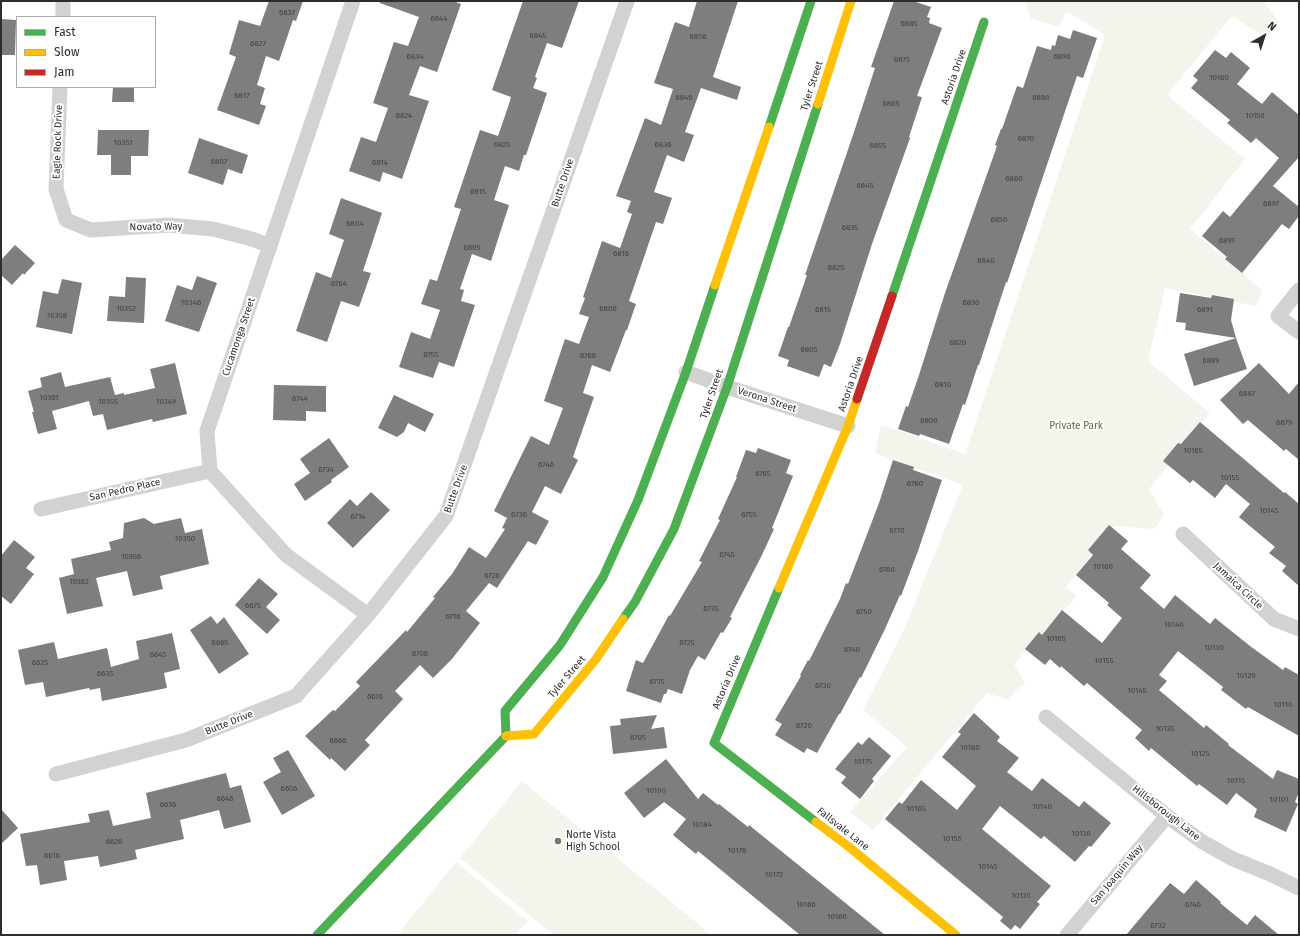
<!DOCTYPE html>
<style>
body{margin:0}
#map{position:relative;width:1300px;height:936px;overflow:hidden;background:#fff;font-family:"Fira Sans",sans-serif}
canvas{display:block}
.frame{position:absolute;inset:0;border:2px solid #2d2d2d;pointer-events:none}
.legend{position:absolute;left:16px;top:16px;width:140px;height:72px;box-sizing:border-box;background:#fff;border:1px solid #ababab;margin:0;padding:5px 7px;list-style:none;font-size:12px;color:#2d2d2d}
.legend li{display:flex;align-items:center;gap:8px;height:20px}
.legend b{width:20px;border:1px solid #ababab}
.north{position:absolute;left:1244px;top:16px;width:40px;height:40px;-webkit-text-stroke:3px #fff;paint-order:stroke;rotate:39deg;font-size:11px;font-weight:700;line-height:16px;text-align:center;color:#2d2d2d}
.north::after{content:'';display:block;margin:auto;width:14px;height:18px;background:#2d2d2d;clip-path:polygon(50% 0,100% 100%,50% 72%,0 100%)}
</style>
<div id="map">
<canvas width="1300" height="936"></canvas>
<div class="frame"></div>
<ul class="legend">
<li><b style="height:5px;background:#4caf50"></b>Fast</li>
<li><b style="height:5px;background:#ffc107"></b>Slow</li>
<li><b style="height:5px;background:#c62828"></b>Jam</li>
</ul>
<div class="north">N</div>
</div>
<script>
const context = document.querySelector('canvas').getContext('2d');
context.lineJoin = 'round';
function fill(path, color) { context.fillStyle = color; context.fill(path, 'evenodd'); }
function stroke(path, color, width, dash) { context.strokeStyle = color; context.lineWidth = width; context.lineCap = dash ? 'butt' : 'round'; context.setLineDash(dash || []); context.stroke(path); }
function write(font, color, halo, rows, align = 'center') {
  context.font = font + ' "Fira Sans",sans-serif'; context.lineWidth = 4; context.setLineDash([]); context.textBaseline = 'middle'; context.strokeStyle = halo; context.fillStyle = color; for (const [text, x, y, turn = 0] of rows) {
    context.save(); context.translate(x, y); context.rotate((+turn || 0) * Math.PI / 180); context.textAlign = isNaN(turn) ? turn : align; if (halo) context.strokeText(text, 0, 0); context.fillText(text, 0, 0); context.restore();
  }
}
fill(new Path2D(`
 M1025 1H1263L1280 22 1266 38 1232 16 1167 95 1245 159 1190 229 1262 290 1256 306 1165 288 1148 361 1210 413 1149 489 1164 515 1154 529 1114 526 1066 587 1077 596 1014 664 1025 683 1014 692 1009 700 987 693 873 830 850 812 907 747 863 710 902 634 963 485 875 453 881 425 965 454 1105 35 1066 11 1059 27 1031 19Z
 M522 781 712 935H554L460 858Z
 M456 862 528 921 516 935H397Z`), '#f2f5eb');
fill(new Path2D(`
 M269 1H303L296 21 293 20 279 61 266 56 257 85 265 88 260 104 266 106 259 125 217 110 236 57 229 54 239 20 260 26Z
 M380 1H453L461 4 437 72 420 66 409 95 429 101 402 179 383 172 380 182 349 171 361 137 376 142 388 108 373 103 394 42 408 46 419 17 380 3Z
 M523 1H579L562 48 547 43 535 77 537 78 533 88 547 93 526 155H524L519 171 505 166 494 200 509 205 491 261 472 254 460 289 464 290 461 301 475 305 454 367 439 362 433 378 399 367 411 332 430 339 440 310 421 304 430 279 437 281 461 209 454 207 480 130 498 136 508 107 511 97 492 90Z
 M697 1H738L713 77 741 87 737 100 701 88 685 132 694 135 684 162 667 155 654 192 672 198 663 224 656 222 629 301 636 304 627 330H626L610 372 592 365 583 393 594 397 573 457 578 460 561 494 545 486 532 512 549 521 536 545 528 541 497 588 489 583 466 611 480 623 452 659 433 678 420 665 395 691 403 699 365 740 370 745 345 771 331 758 330 760 305 736 333 710 335 711 360 686 356 682 406 630 407 632 435 598 433 597 452 574 469 547 486 558 505 529 502 528 507 518 494 511 531 436 549 445 563 408 544 401 565 339 579 344 589 317 579 314 585 298 583 297 602 241 620 248 632 214 627 212 631 201 616 196 645 118 661 125 673 89 654 83 675 22 689 27Z
 M894 1H913L931 7 927 17 930 18 929 23 942 28 917 96 922 97 909 137 910 138 872 244 840 344 831 367 824 364 819 377 787 366 789 360 778 356 788 327H789L807 275H805L854 132 875 68 871 67Z
 M1 19 16 20 15 55H1Z
 M1073 30 1097 38 1083 78 1077 76 1007 283 1006 282 979 365H978L965 405 963 404 949 444 920 434 919 436 898 429 906 406 908 407 919 375 945 293 997 146 995 145 1001 129H1002L1017 86 1023 88 1037 46 1051 50 1052 45 1055 46 1058 35 1070 39Z
 M1215 50 1226 58 1231 52 1250 68 1237 84 1262 104 1272 92 1299 115V157L1273 186 1299 207V216L1289 229 1282 224 1242 273 1225 259 1227 257 1202 236 1223 211 1230 217 1279 158 1256 138 1251 143 1227 123 1230 120 1191 88 1198 80 1193 76Z
 M113 87H134V102H112Z
 M98 130H149L148 156H131V175H111V155H97Z
 M199 138 248 155 242 174 228 169 223 185 188 173Z
 M341 198 382 213 363 271 371 273 359 307 341 301 327 342 296 331 316 272 331 278 344 240 329 234Z
 M15 245 35 263 24 275 23 273 12 285 1 275V260Z
 M197 276 217 283 199 332 165 321 177 285 192 290Z
 M126 277 146 278 144 323 107 321 109 296 125 297Z
 M62 279 82 283 72 334 36 327 43 291 58 294Z
 M1180 293 1211 298 1212 295 1234 299 1231 320 1236 338 1185 330 1186 323 1176 322Z
 M1236 338 1247 369 1194 386 1184 354Z
 M175 363 187 414 153 422 152 419 107 430 103 414 93 416 89 401 52 411 57 429 38 434 32 412H34L28 391 42 387 40 378 61 372 65 387 110 377 115 395 124 393V395L155 388 150 369Z
 M1259 363 1289 394 1299 382V460L1286 449 1284 451 1248 420 1243 424 1220 400Z
 M274 385 326 386V412L306 411V421L273 420Z
 M394 395 434 414 425 432 408 423 404 432 397 437 378 428Z
 M1200 422 1284 493 1285 492 1299 504V586L1282 571 1286 566 1269 553 1275 547 1239 517 1250 504 1226 484 1215 498 1193 480 1190 483 1163 461 1178 443 1181 444Z
 M329 438 349 467 331 480 332 482 305 501 294 484 310 473 300 459Z
 M758 448 791 460 786 473 793 476 772 528 774 529 761 557 730 617 732 618 723 633 721 632 705 660 698 656 690 670 682 694 668 689 666 694H664L661 703 626 691 636 660 643 663 669 615 670 616 702 562 699 561 720 520 718 519 737 477H736L746 450 756 453Z
 M893 460 914 467 913 470 942 480 918 551 901 596 900 595 885 629 861 678 860 677 840 714H839L817 753 807 748 804 753 775 735 782 724 775 720 801 676 800 675 808 660 809 661 840 599 846 583 848 584 879 503Z
 M371 492 390 510 353 548 327 523 350 499 357 506Z
 M144 518 154 524 181 518 185 533 202 529 209 564 160 576 163 589 133 596 127 571 96 578 103 606 67 614 59 578 74 574 71 559 111 550 109 542 123 538 124 523Z
 M1109 525 1128 541 1121 549 1151 575 1140 588 1164 609 1175 595 1210 624 1215 618 1250 646 1283 670 1285 667 1299 675V736L1248 707 1246 709 1221 690 1223 687 1178 651 1159 675 1167 681 1159 690 1204 728 1206 725 1229 744 1228 745 1273 779 1277 770 1299 779V792L1295 802 1298 804 1286 832 1254 817 1257 809 1236 793 1227 805 1199 784 1197 786 1151 748 1149 751 1135 738 1142 730 1087 683 1084 686 1061 666 1060 668 1050 659 1045 665 1025 649 1039 632 1042 635 1062 610 1102 643 1122 618 1107 605 1109 603 1076 575 1093 555 1088 550Z
 M14 540 35 557 26 568 34 574 11 604 1 596V556Z
 M259 578 278 594 266 607 280 620 267 634 235 605Z
 M211 616 217 624 224 617 249 654 219 674 190 630Z
 M172 633 180 669 164 673 167 688 102 701 100 688 90 690 89 688 46 697 43 682 25 685 18 650 54 642 58 659 107 648 111 667 139 659 136 641Z
 M974 713 1000 737 997 741 1019 758 1007 772 1032 791 1042 778 1079 807 1084 801 1111 823 1091 847 1089 846 1075 862 1044 836 1041 839 1000 806 982 829 1051 886 1037 902 1040 904 1020 929 1015 925 1011 930 1000 921 1003 917 885 819 899 802 902 804 921 780 957 810 976 786 942 757 961 734 958 732Z
 M657 715 651 729 664 727 667 748 613 754 610 726 621 725 620 719Z
 M869 737 891 756 872 779 874 781 860 799 841 783 846 777 835 769 858 742 862 745Z
 M288 750 315 796 282 815 263 782 281 772 273 758Z
 M666 759 698 799 703 793 718 805 719 804 748 827 749 825 885 935H800L698 851 696 854 673 835 686 819 664 802 644 818 624 793Z
 M226 773 230 788 241 785 251 822 224 829 219 810 180 820 184 839 135 850 137 859 100 867 98 856 64 861 67 880 40 885 37 865 26 866 20 834 90 822 88 814 109 810 113 826 151 818 146 793Z
 M1 809 18 828 1 844Z
 M1196 880 1221 902 1220 903 1247 925 1255 915 1279 935H1126L1170 883 1184 894Z`), '#7e7e7e');
stroke(new Path2D(`
 M353 1 207 431 210 471 286 555 368 615
 M63 17V1
 M60 87 56 189 66 220 91 230 169 225 213 229 252 239 270 246
 M1299 290 1278 316 1299 332
 M686 372 727 387 848 426
 M41 509 210 471
 M1183 534 1274 619 1299 629
 M1046 717 1167 816 1201 841 1231 858 1270 874 1299 888
 M56 774 186 740 296 696 368 615 446 516 627 1
 M1067 935 1167 816`), '#d2d2d2', 15);
stroke(new Path2D(`
 M769 127 811 1
 M892 296 984 22
 M779 588 714 743 816 822
 M623 619 635 602 674 529 727 387 818 104
 M506 736 505 711 560 645 603 577 638 500 686 372 715 285
 M317 935 506 736`), '#4caf50', 9);
stroke(new Path2D(`
 M818 104 851 1
 M715 285 769 127
 M779 588 848 426 857 399
 M506 736 534 734 596 659 623 619
 M816 822 849 847 956 935`), '#ffc107', 9);
stroke(new Path2D(`
 M857 399 892 296`), '#c62828', 9);
for (const [x, y, r, color] of [
 [558,841,4,"#767676"]
]) { const dot = new Path2D(); dot.arc(x, y, r, 0, 2 * Math.PI); context.fillStyle = color; context.fill(dot); stroke(dot, '#fff', 1.5); }
write('8px', '#414141', null, [
 ["6837",287,13],
 ["6844",439,19],
 ["6885",909,24],
 ["6845",538,36],
 ["6856",698,37],
 ["6827",258,44],
 ["6834",415,57],
 ["6890",1062,57],
 ["6875",902,60],
 ["10160",1219,78],
 ["6817",242,96],
 ["6846",684,98],
 ["6880",1041,98],
 ["6865",891,104],
 ["6824",404,116],
 ["10150",1255,116],
 ["6870",1026,139],
 ["10351",123,143],
 ["6825",502,145],
 ["6836",663,145],
 ["6855",878,146],
 ["6807",219,162],
 ["6814",380,163],
 ["6860",1014,179],
 ["6845",865,186],
 ["6815",478,192],
 ["6897",1271,204],
 ["6850",999,220],
 ["6804",355,224],
 ["6835",850,228],
 ["6895",1227,241],
 ["6805",472,248],
 ["6816",621,254],
 ["6840",986,261],
 ["6825",836,268],
 ["6764",339,284],
 ["10346",191,303],
 ["6830",971,303],
 ["10352",126,309],
 ["6806",608,309],
 ["6815",823,310],
 ["6891",1205,310],
 ["10358",57,316],
 ["6820",958,343],
 ["6805",809,350],
 ["6755",431,355],
 ["6766",588,356],
 ["6889",1211,361],
 ["6810",943,385],
 ["6887",1247,394],
 ["10361",49,398],
 ["6744",300,399],
 ["10355",108,402],
 ["10349",166,402],
 ["6800",929,421],
 ["6879",1284,423],
 ["10165",1193,451],
 ["6746",546,465],
 ["6734",326,470],
 ["6765",763,474],
 ["10155",1230,478],
 ["6780",915,484],
 ["10145",1269,511],
 ["6736",519,515],
 ["6755",749,515],
 ["6714",358,517],
 ["6770",897,531],
 ["10350",185,539],
 ["6745",727,555],
 ["10356",131,557],
 ["10160",1103,567],
 ["6760",887,570],
 ["6726",492,576],
 ["10362",79,582],
 ["6675",253,606],
 ["6735",711,609],
 ["6750",864,612],
 ["6716",453,617],
 ["10140",1174,625],
 ["10165",1056,639],
 ["6665",220,643],
 ["6725",687,643],
 ["10130",1214,648],
 ["6740",852,650],
 ["6706",420,654],
 ["6645",158,655],
 ["10155",1104,661],
 ["6625",40,663],
 ["6635",105,674],
 ["10120",1246,676],
 ["6715",657,682],
 ["6730",823,686],
 ["10145",1137,691],
 ["6676",375,697],
 ["10110",1283,705],
 ["6720",804,726],
 ["10135",1165,729],
 ["6705",638,738],
 ["6666",338,741],
 ["10160",970,748],
 ["10125",1200,754],
 ["10175",863,762],
 ["10115",1236,781],
 ["6656",289,789],
 ["10190",656,791],
 ["6646",225,799],
 ["10101",1279,800],
 ["6636",168,805],
 ["10140",1042,807],
 ["10165",916,809],
 ["10184",702,825],
 ["10130",1081,834],
 ["10155",952,839],
 ["6626",114,842],
 ["10178",737,851],
 ["6616",52,856],
 ["10145",988,867],
 ["10172",774,875],
 ["10135",1021,896],
 ["10166",806,905],
 ["6740",1193,905],
 ["10160",837,917],
 ["6732",1158,926]
]);
write('10px', '#2d2d2d', '#fff', [
 ["Astoria Drive",954,77,-71],
 ["Tyler Street",812,86,-72],
 ["Eagle Rock Drive",58,142,-88],
 ["Butte Drive",563,183,-71],
 ["Novato Way",156,227,-1],
 ["Cucamonga Street",239,337,-71],
 ["Astoria Drive",851,384,-71],
 ["Tyler Street",712,394,-71],
 ["Verona Street",767,400,18],
 ["Butte Drive",456,489,-70],
 ["San Pedro Place",125,490,-13],
 ["Jamaica Circle",1238,586,43],
 ["Tyler Street",567,677,-50],
 ["Astoria Drive",727,682,-67],
 ["Butte Drive",229,723,-22],
 ["Hillsborough Lane",1166,813,38],
 ["Fallsvale Lane",843,829,38],
 ["San Joaquin Way",1117,875,-50]
]);
write('10px', '#5c6a39', '#fff', [
 ["Private Park",1076,426]
]);
write('10px', '#2d2d2d', '#fff', [
 ["Norte Vista",566,835],
 ["High School",566,847]
], 'left');
</script>
